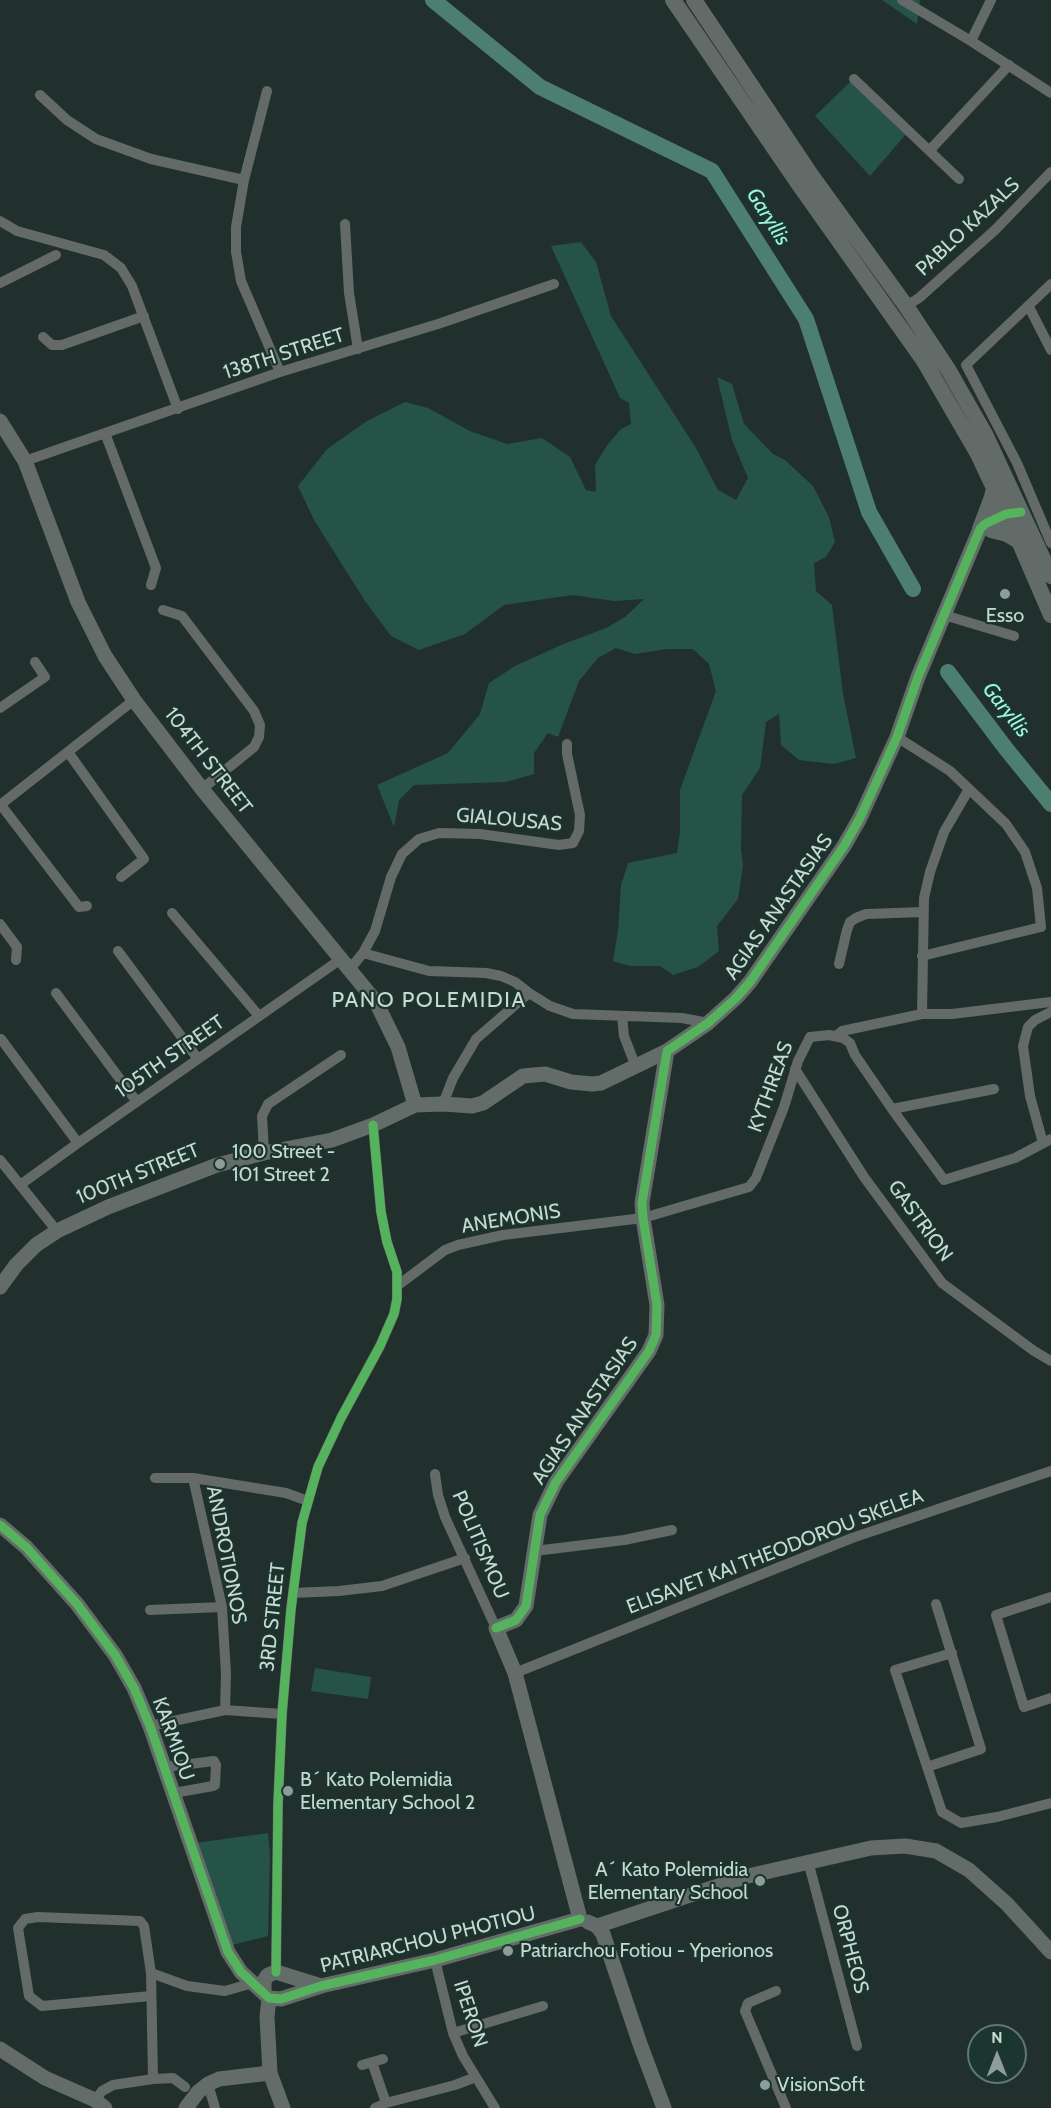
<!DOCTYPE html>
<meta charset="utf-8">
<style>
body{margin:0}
#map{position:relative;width:1051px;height:2108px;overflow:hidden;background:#21302c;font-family:Cabin,sans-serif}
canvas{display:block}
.north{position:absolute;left:967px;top:2024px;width:60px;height:60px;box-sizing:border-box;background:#1b362f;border:2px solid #617771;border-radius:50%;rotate:0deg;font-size:16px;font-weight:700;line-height:24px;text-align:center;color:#c9d8d3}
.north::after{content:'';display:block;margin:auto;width:21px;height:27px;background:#8e9d99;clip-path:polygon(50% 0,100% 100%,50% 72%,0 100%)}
</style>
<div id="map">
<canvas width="1051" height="2108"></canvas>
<div class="north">N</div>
</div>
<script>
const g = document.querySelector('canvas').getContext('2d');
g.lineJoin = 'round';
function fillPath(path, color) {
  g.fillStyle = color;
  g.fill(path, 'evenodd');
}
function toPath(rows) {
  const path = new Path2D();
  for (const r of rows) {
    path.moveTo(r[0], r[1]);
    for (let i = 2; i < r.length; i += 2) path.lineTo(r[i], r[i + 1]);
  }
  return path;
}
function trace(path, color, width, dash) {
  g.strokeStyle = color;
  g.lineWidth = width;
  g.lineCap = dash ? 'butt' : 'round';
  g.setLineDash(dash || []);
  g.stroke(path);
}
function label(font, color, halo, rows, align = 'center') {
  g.font = font + ' Cabin,sans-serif';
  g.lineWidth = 4.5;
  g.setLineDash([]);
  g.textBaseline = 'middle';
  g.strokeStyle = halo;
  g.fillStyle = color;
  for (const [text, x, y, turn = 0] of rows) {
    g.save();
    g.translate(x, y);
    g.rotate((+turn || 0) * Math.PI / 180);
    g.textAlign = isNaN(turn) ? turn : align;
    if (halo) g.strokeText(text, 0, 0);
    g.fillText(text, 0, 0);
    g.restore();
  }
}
fillPath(toPath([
 [882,0,920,0,917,24],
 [852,80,907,133,870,176,815,116],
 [581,242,596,262,611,316,696,448,718,490,736,500,748,478,732,440,717,377,732,384,744,424,773,454,785,460,813,486,829,517,835,542,826,557,814,563,816,591,832,605,843,694,856,758,834,764,799,760,781,745,779,714,766,722,760,768,742,795,741,849,743,866,738,899,717,926,719,951,698,967,673,975,660,966,630,966,613,961,618,931,621,885,628,863,677,853,680,832,680,790,716,691,709,664,693,649,667,649,635,654,616,648,598,658,579,681,558,737,548,733,534,753,534,774,506,782,414,785,399,800,394,827,377,785,448,753,480,714,489,683,515,666,561,645,606,628,625,617,644,599,614,601,573,595,504,605,465,634,419,650,391,636,365,601,314,520,298,486,327,449,367,421,405,402,428,408,470,431,507,444,542,438,570,457,586,490,596,492,595,465,608,444,621,429,631,424,629,403,620,398,551,246],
 [315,1668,371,1677,368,1699,311,1691],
 [268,1833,270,1855,268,1936,232,1945,195,1843]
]), '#255348');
trace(toPath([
 [433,0,540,87,712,171,806,319,869,512,913,589],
 [948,672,1007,750,1051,804]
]), '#4d7f71', 16);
trace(toPath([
 [902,0,971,41,1051,93],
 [971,41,991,0],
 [854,79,959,179],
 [267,91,244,180,236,227,236,252,241,281,280,372],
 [40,95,67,120,96,139,151,159,244,180],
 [930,150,1009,65],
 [0,221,17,231,104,255,121,268,132,286,178,409],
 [345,224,349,293,358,349],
 [0,283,56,255],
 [1051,284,966,365,1017,463,1051,543],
 [906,306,919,298,995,230,1051,172],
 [1029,307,1051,350],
 [43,337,52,345,62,345,144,316],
 [105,433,156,568,151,585],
 [25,461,280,372,438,324,554,284],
 [163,610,182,616,254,711,260,725,259,737,254,747,202,789],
 [944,615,1014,636],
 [0,708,45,677,35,662],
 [897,737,950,771,1006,824,1025,852,1037,888,1041,927,922,956],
 [68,752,144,859,121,877],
 [0,805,134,700],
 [1,805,79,907,87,906],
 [172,913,259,1016],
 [0,924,17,947,16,960],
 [118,951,198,1059],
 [363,953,429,971,486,973,501,976,515,982,529,993,550,1006,573,1014,682,1018,708,1023],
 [839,964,847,930,850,922,856,918,866,914,923,912],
 [350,969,363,953,375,931,391,877,402,854,419,839,439,833,480,834,559,845,573,843,579,831,580,815,567,754,567,744],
 [56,993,137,1102],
 [922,1014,924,898,930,872,944,832,969,789],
 [622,1016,624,1036,636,1067],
 [836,1036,842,1031,922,1014,952,1014,1051,1002],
 [1,1039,78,1143],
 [795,1069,864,1177,942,1283,1034,1351,1051,1361],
 [443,1104,453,1078,476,1039,529,993],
 [892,1109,994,1089],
 [1043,1143,1030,1096,1023,1046,1028,1027,1035,1020,1051,1012],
 [264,1153,262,1116,268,1104,341,1055],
 [0,1160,57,1231],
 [20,1185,78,1143,341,959],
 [397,1286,445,1250,458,1245,503,1235,643,1218,749,1187,756,1178,784,1107,798,1061,810,1037,829,1035,843,1038,850,1043,855,1055,892,1109,944,1180,1015,1158,1051,1139],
 [435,1474,438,1495,445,1517,496,1628],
 [155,1478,193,1478,286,1493,308,1501],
 [193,1478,222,1607,226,1674,225,1710],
 [535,1551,624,1540,672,1530],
 [293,1593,339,1591,382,1586,465,1558],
 [1051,1597,996,1615,1024,1707,1051,1698],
 [150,1610,222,1607],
 [952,1653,895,1670,942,1812,961,1823,997,1817,1051,1803],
 [515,1673,852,1538,1051,1471],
 [150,1726,225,1710,282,1714],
 [165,1767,214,1761,216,1765,215,1785,213,1786,174,1793],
 [927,1767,981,1749,936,1604],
 [808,1861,857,2046],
 [435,1960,453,2033,463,2056,495,2108],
 [276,1972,278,1804,282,1714,291,1609,302,1523,318,1467,341,1418,380,1346,394,1314,397,1299,397,1272,387,1242,381,1212,373,1125],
 [151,1973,187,1986,225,1991,253,1983],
 [776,1991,748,2003,745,2011,786,2108],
 [151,1996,42,2006,29,1996,18,1928,25,1919,38,1917,140,1921,144,1926,151,1973,153,2079],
 [453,2033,543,2006],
 [372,2062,386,2103],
 [362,2065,383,2059],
 [208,2084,215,2108],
 [95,2100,102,2091,113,2085,153,2079,173,2078,185,2087],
 [375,2108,386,2103,455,2085,476,2077]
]), '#646a68', 10);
trace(toPath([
 [0,421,25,461,78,602,105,656,134,700,202,789,376,1002,398,1047,415,1105],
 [0,1287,16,1265,36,1245,57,1231,108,1207,217,1165,264,1153,332,1140,373,1125,415,1105,443,1104,472,1106,483,1103,523,1076,545,1074,571,1082,592,1084,601,1083,667,1051,708,1023,736,998,750,982,844,846,860,818,897,737,918,677,980,529,985,524,1006,514,1018,513],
 [0,1525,26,1547,77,1604,115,1655,134,1688,150,1726,228,1952,241,1972,269,1998,281,1999,321,1986,435,1960,580,1919],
 [580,1919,515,1673,496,1628,516,1620,526,1606,540,1515,556,1482,649,1351,656,1335,657,1305,643,1218,642,1203,667,1051],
 [588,1922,597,1926,603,1934,640,2044,664,2108],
 [597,1926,748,1876,871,1848,905,1846,936,1851,969,1870,1007,1904,1051,1952],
 [264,1993,264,1981,268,1975,276,1972,321,1986],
 [269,1998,267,2017,270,2073,283,2108],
 [0,2049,45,2078,95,2100,105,2108],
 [186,2108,198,2092,208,2084,219,2079,270,2073]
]), '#646c6a', 15);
trace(toPath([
 [673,0,798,183,924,361,978,454,1019,541,1051,615],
 [694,0,811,175,906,306,949,371,986,436,1051,576],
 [980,529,992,497,994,487],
 [991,530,1007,534,1019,541]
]), '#626b68', 16);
trace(toPath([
 [0,1525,26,1547,77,1604,115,1655,134,1688,150,1726,228,1952,241,1972,269,1998,281,1999,321,1986,435,1960,580,1919],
 [496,1628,516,1620,526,1606,540,1515,556,1482,649,1351,656,1335,657,1305,643,1218,642,1203,667,1051,708,1023,736,998,750,982,844,846,860,818,897,737,918,677,980,529,985,524,1006,514,1021,512],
 [276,1972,278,1804,282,1714,291,1609,302,1523,318,1467,341,1418,380,1346,394,1314,397,1299,397,1272,387,1242,381,1212,373,1125]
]), '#56b35d', 9);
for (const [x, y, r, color] of [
 [1005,594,6,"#8e9d99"],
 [220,1164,6,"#8e9d99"],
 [288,1791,6,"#8e9d99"],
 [760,1881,6,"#8e9d99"],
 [508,1951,6,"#8e9d99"],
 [765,2085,6,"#8e9d99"]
]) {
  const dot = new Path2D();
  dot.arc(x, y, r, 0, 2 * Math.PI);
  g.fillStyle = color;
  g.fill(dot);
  trace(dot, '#1b362f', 2);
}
label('20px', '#c9d8d3', '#1b362f', [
 ["PABLO KAZALS",968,227,-43],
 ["138TH STREET",284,354,-18],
 ["104TH STREET",208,761,52],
 ["GIALOUSAS",509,820,5],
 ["AGIAS ANASTASIAS",779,907,-55],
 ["105TH STREET",170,1057,-35],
 ["KYTHREAS",771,1087,-70],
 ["100TH STREET",138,1174,-22],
 ["ANEMONIS",511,1219,-9],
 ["GASTRION",920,1221,54],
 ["AGIAS ANASTASIAS",585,1411,-56],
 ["POLITISMOU",480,1545,67],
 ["ELISAVET KAI THEODOROU SKELEA",775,1552,-21],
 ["ANDROTIONOS",226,1555,79],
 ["3RD STREET",273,1617,-84],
 ["KARMIOU",173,1739,70],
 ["PATRIARCHOU PHOTIOU",428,1940,-14],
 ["ORPHEOS",850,1949,75],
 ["IPERON",470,2014,72]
]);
label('20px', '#c9d8d3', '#1b362f', [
 ["Esso",1005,616,"center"],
 ["100 Street -",232,1152],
 ["101 Street 2",232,1175],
 ["B´ Kato Polemidia",300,1780],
 ["Elementary School 2",300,1803],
 ["A´ Kato Polemidia",748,1870,"right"],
 ["Elementary School",748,1893,"right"],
 ["Patriarchou Fotiou - Yperionos",520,1951],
 ["VisionSoft",777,2085]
], 'left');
label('italic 21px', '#9df5dc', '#1b362f', [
 ["Garyllis",768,217,58],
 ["Garyllis",1006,710,52]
]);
g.letterSpacing = '1.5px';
label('22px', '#c9d8d3', '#1b362f', [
 ["PANO POLEMIDIA",429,1001]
]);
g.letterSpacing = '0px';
</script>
